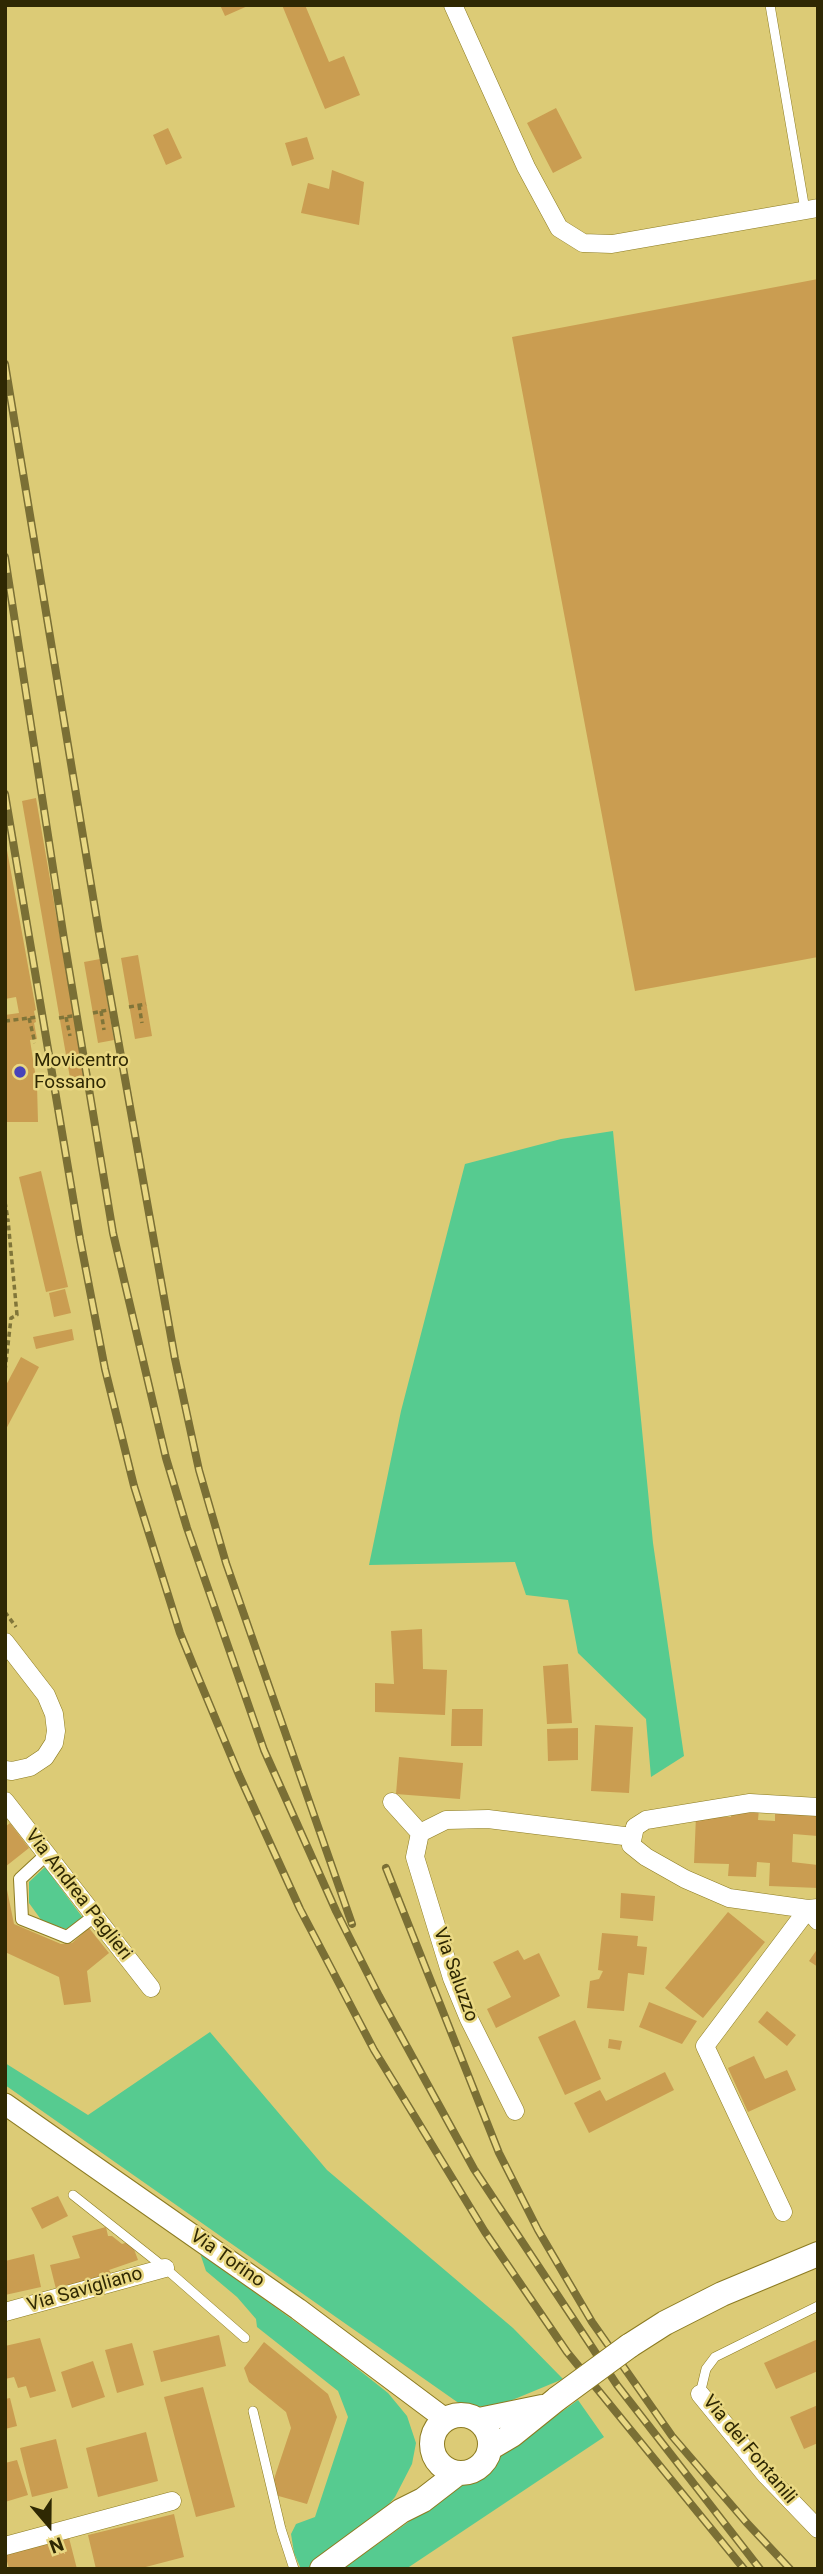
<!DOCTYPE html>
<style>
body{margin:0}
#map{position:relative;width:823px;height:2574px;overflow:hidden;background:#dccb76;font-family:Roboto,sans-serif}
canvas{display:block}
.frame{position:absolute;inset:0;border:7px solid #2f2803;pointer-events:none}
.north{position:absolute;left:14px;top:2490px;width:70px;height:70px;-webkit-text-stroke:5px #e9d883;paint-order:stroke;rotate:160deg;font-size:19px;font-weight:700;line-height:28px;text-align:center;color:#2f2803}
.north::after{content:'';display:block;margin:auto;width:24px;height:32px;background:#2f2803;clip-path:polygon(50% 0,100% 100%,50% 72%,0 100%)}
</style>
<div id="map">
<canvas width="823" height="2574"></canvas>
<div class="frame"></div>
<div class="north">N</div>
</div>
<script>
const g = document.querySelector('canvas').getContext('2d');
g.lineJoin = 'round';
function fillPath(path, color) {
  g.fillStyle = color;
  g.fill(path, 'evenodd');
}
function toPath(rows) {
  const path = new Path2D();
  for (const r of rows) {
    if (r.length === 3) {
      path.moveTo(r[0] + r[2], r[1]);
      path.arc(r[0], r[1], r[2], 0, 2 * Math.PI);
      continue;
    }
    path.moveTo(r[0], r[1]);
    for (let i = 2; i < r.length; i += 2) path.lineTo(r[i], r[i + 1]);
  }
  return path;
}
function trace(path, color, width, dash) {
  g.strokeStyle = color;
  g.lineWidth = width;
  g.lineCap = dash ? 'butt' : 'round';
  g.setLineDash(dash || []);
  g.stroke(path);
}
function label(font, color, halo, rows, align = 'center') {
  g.font = font + ' Roboto,sans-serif';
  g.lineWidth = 5;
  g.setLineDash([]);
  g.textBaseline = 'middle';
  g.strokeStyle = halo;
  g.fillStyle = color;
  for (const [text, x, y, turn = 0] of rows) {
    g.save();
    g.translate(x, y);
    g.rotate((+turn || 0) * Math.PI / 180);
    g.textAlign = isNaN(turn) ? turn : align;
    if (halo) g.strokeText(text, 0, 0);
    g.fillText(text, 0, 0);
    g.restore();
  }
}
fillPath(toPath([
 [613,1131,653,1543,684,1756,651,1777,646,1719,578,1653,568,1600,526,1595,515,1562,369,1565,401,1411,465,1164,561,1139],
 [45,1867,83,1918,66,1929,42,1921,29,1903,29,1882],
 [210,2032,327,2170,513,2328,563,2379,493,2408,460,2404,5,2085,5,2063,88,2115],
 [200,2253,329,2346,388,2393,407,2416,416,2443,412,2464,395,2497,378,2517,306,2569,301,2569,294,2553,291,2534,296,2524,315,2517,348,2417,338,2391,257,2327,256,2319,237,2297,206,2271],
 [578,2400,604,2437,406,2569,343,2569]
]), '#56cb90');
fillPath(toPath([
 [220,5,250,5,225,16],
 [282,5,305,5,329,62,344,56,360,95,325,109],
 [556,108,582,158,553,173,527,123],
 [168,128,182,158,166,165,153,135],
 [307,137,314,159,292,166,285,143],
 [332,170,364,182,359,225,301,213,308,183,329,189],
 [818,279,818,957,635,991,512,337],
 [36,798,84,1076,70,1078,22,801],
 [5,839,36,1010,34,1011,36,1022,34,1023,37,1039,30,1040,37,1085,38,1122,5,1122,5,1015,19,1013,16,997,5,999],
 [138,955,152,1036,135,1039,121,958],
 [100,959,114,1040,98,1043,84,962],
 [41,1171,68,1287,46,1292,19,1177],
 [65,1289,71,1313,54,1317,49,1293],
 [72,1329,74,1340,36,1349,33,1337],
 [21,1357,39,1367,5,1431,5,1387],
 [422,1629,423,1669,447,1670,445,1715,375,1712,375,1683,394,1684,391,1631],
 [568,1664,572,1723,547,1724,543,1666],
 [452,1709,483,1709,482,1746,451,1746],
 [595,1725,633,1727,629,1793,591,1791],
 [578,1728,578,1760,548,1761,547,1729],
 [399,1757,463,1763,460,1799,396,1794],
 [731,1808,759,1809,758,1820,775,1821,775,1810,818,1814,818,1836,793,1834,792,1862,818,1865,818,1888,769,1886,770,1863,757,1862,756,1877,728,1876,729,1864,694,1863,696,1816,731,1817],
 [10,1823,29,1848,5,1867,5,1827],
 [5,1880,14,1924,61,1944,72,1943,89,1928,109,1953,87,1971,91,2002,64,2005,59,1977,5,1952],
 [621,1893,655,1896,653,1921,620,1918],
 [728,1912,765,1942,703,2018,665,1988],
 [602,1933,638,1936,637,1946,647,1947,644,1975,628,1973,624,2011,587,2008,590,1981,599,1979,603,1971,598,1970],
 [818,1948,818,1967,809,1961],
 [518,1950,524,1960,539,1953,560,1996,496,2028,487,2009,511,1997,493,1962],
 [649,2002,697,2021,682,2044,639,2027],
 [767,2011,796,2035,787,2046,758,2022],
 [575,2020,601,2079,565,2095,538,2037],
 [609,2039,622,2041,620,2050,608,2048],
 [754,2056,765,2079,787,2070,796,2090,748,2112,728,2068],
 [665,2072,674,2090,589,2133,574,2103,600,2090,606,2101],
 [58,2196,68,2216,42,2229,31,2208],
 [106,2227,108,2236,112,2236,122,2244,131,2241,138,2260,109,2270,111,2273,56,2289,50,2265,80,2258,72,2236],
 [34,2254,41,2287,5,2295,5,2261],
 [219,2335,226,2366,161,2382,153,2351],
 [40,2338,56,2391,30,2398,26,2386,18,2388,14,2377,5,2379,5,2346],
 [818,2339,818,2371,776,2389,764,2363],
 [264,2342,328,2394,337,2417,307,2504,275,2495,272,2485,291,2428,286,2412,249,2382,244,2368],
 [132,2343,144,2385,117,2393,105,2350],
 [93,2361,105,2397,72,2408,61,2372],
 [203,2387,235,2507,196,2517,164,2397],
 [10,2398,17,2426,5,2429,5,2399],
 [818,2405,818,2443,804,2449,790,2417],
 [146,2432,158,2481,98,2497,86,2448],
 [56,2439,68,2488,32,2497,20,2448],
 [17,2460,28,2495,5,2502,5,2463],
 [174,2514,184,2557,138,2569,96,2569,88,2535],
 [68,2534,77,2569,9,2569,5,2554]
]), '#ca9d51');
const service = toPath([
 [770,5,805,210],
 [73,2195,165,2268,245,2338],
 [700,2394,706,2369,715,2357,818,2306],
 [253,2411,281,2529,294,2569]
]);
const pedestrian = toPath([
 [47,1854,20,1879,22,1919,67,1937,93,1917]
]);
const minor = toPath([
 [453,5,526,167,559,228,583,243,612,244,818,208],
 [5,1642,46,1695,54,1714,56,1731,54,1743,45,1757,30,1767,12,1771,5,1770],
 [5,1801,151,1988],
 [392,1802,420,1833],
 [818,1807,750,1803,646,1820,635,1827,631,1845,646,1857,685,1879,729,1898,808,1909,818,1908],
 [515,2111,469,2019,452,1978,415,1857,420,1833,446,1820,488,1819,632,1837],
 [783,2212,705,2046,808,1909,818,1921],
 [5,2312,165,2268],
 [700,2394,766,2475,818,2529],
 [5,2546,172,2501]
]);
const tertiary = toPath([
 [5,2104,298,2309,445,2419]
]);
const secondary = toPath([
 [629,2346,665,2323,722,2294,818,2254],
 [461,2444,29],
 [479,2420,542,2407],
 [490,2448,512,2435,558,2398],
 [322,2569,401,2511,423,2500,458,2473]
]);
trace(service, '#8c7b21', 10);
trace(pedestrian, '#8c7b21', 14);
trace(minor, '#8c7b21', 19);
trace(tertiary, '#8c7b21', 23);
trace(secondary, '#8c7b21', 26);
trace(toPath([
 [139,1005,142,1023],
 [129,1007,146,1004],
 [101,1011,104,1030],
 [93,1013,108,1010],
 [66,1017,70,1036],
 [29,1018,35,1043],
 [59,1018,73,1016],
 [5,1021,38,1017],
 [5,1202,8,1220],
 [5,1220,8,1220,17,1315,11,1318,5,1371],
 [5,1612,16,1627]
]), '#807539', 3.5, [5, 3.5]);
trace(service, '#fff', 9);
trace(pedestrian, '#fff', 12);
trace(minor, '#fff', 18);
trace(tertiary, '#fff', 21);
trace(secondary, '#fff', 24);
const rail = toPath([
 [5,364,99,933,175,1359,199,1470,226,1563,352,1924],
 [5,557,64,939,113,1233,166,1458,187,1528,264,1750,336,1911,379,1996,474,2169,617,2385,760,2569],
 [5,794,80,1239,105,1369,134,1486,180,1633,198,1677,239,1775,300,1909,374,2050,415,2117,485,2232,567,2352,744,2569],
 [386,1868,499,2153,538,2230,592,2322,672,2436,746,2522,790,2569]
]);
trace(rail, '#7a6f35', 8);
trace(rail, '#e9d883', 5, [16]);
const secondaryBridge = toPath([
 [558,2398,629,2346]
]);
trace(secondaryBridge, '#8c7b21', 26, []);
trace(secondaryBridge, '#fff', 24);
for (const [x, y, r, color] of [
 [20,1072,7,"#4843b9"]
]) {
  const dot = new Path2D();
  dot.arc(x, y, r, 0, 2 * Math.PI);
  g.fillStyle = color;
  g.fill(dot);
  trace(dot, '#e9d883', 2.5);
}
label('19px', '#2f2803', '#e9d883', [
 ["Movicentro",34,1061],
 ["Fossano",34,1083]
], 'left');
label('19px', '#2f2803', '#e9d883', [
 ["Via Andrea Paglieri",78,1895,52],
 ["Via Saluzzo",455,1975,70],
 ["Via Torino",227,2259,35],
 ["Via Savigliano",85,2290,-16],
 ["Via dei Fontanili",749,2450,50]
]);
</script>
